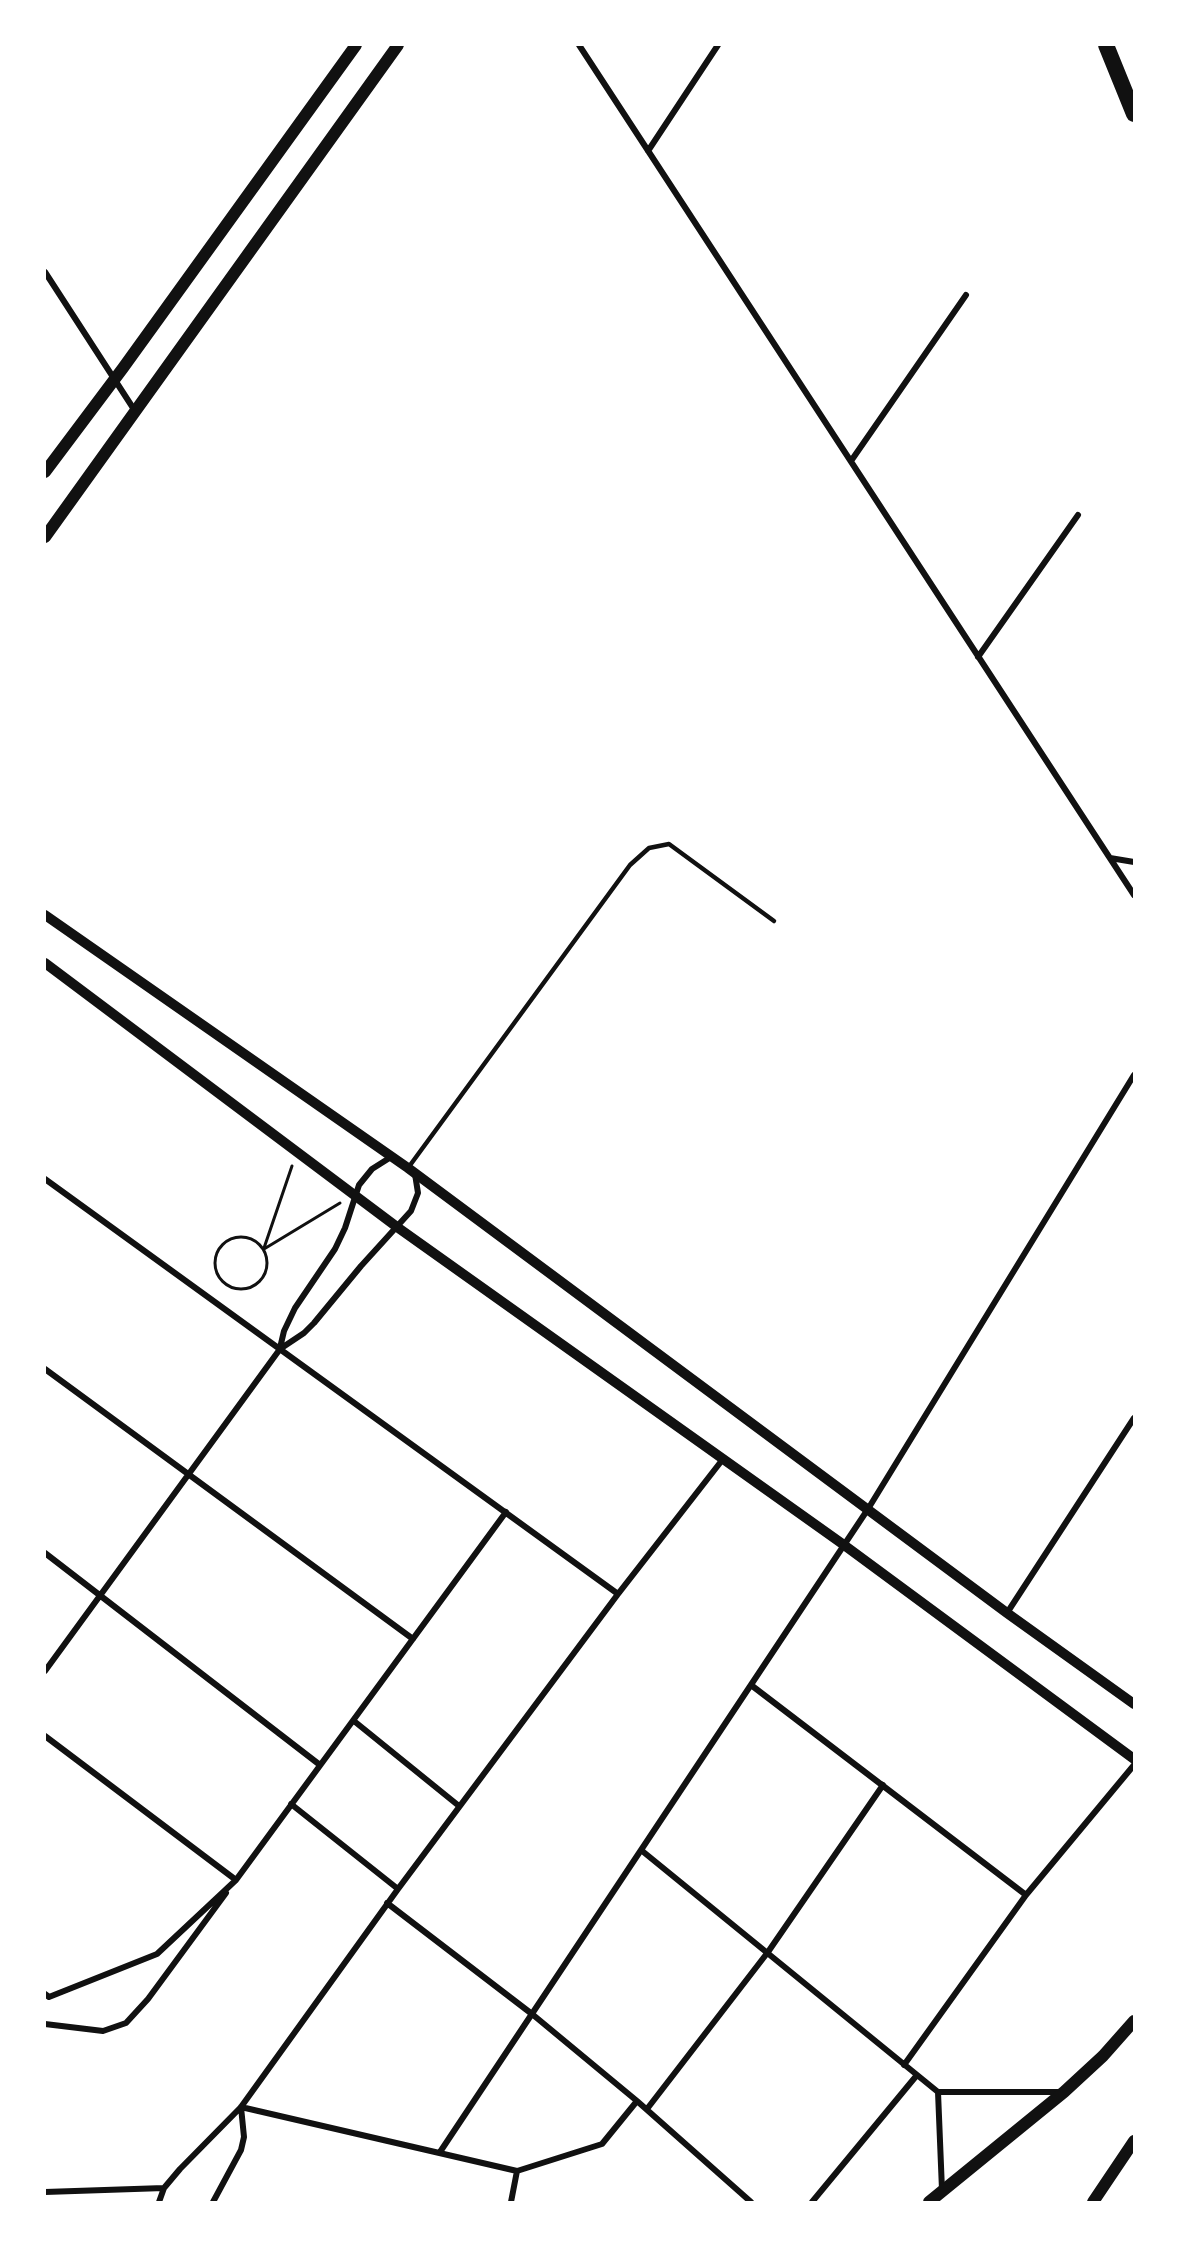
<!DOCTYPE html>
<style>
body{margin:0}
#map{position:relative;width:1179px;height:2247px;overflow:hidden;background:#fff;font-family:Cabin,sans-serif}
canvas{display:block}
.frame{position:absolute;inset:0;border:46px solid #fff;pointer-events:none}
</style>
<div id="map">
<canvas width="1179" height="2247"></canvas>
<div class="frame"></div>
</div>
<script>
const g = document.querySelector('canvas').getContext('2d');
g.lineJoin = 'round';
function toPath(rows) {
  const path = new Path2D();
  for (const r of rows) {
    if (r.length === 3) {
      path.moveTo(r[0] + r[2], r[1]);
      path.arc(r[0], r[1], r[2], 0, 2 * Math.PI);
      continue;
    }
    path.moveTo(r[0], r[1]);
    for (let i = 2; i < r.length; i += 2) path.lineTo(r[i], r[i + 1]);
  }
  return path;
}
function trace(path, color, width, dash) {
  g.strokeStyle = color;
  g.lineWidth = width;
  g.lineCap = dash ? 'butt' : 'round';
  g.setLineDash(dash || []);
  g.stroke(path);
}
trace(toPath([
 [241,1263,26],
 [264,1248,292,1166],
 [264,1249,340,1203]
]), '#111', 3);
trace(toPath([
 [408,1168,630,865,649,848,669,844,774,921]
]), '#111', 4.5);
trace(toPath([
 [579,45,1134,895],
 [648,151,718,45],
 [45,272,135,411],
 [851,461,966,295],
 [978,657,1078,515],
 [1110,858,1134,862],
 [45,1179,618,1594],
 [280,1348,284,1331,295,1308,335,1249,345,1228,359,1185,372,1169,391,1157],
 [45,1369,413,1639],
 [45,1553,320,1765],
 [1007,1613,1134,1418],
 [45,1671,280,1349,304,1333,314,1323,361,1266,411,1211,418,1193,415,1174],
 [751,1685,1026,1895],
 [354,1721,459,1806],
 [45,1736,236,1880,234,1882],
 [291,1804,398,1889],
 [641,1850,938,2092,1061,2092],
 [45,1994,49,1997,157,1954,236,1880,506,1512],
 [45,2024,103,2031,126,2023,148,1999,226,1893],
 [904,2065,1026,1895,1134,1765],
 [938,2092,942,2190],
 [637,2101,751,2202],
 [241,2107,517,2171,602,2144,637,2101,532,2014,387,1903],
 [647,2109,768,1952,883,1785],
 [440,2152,868,1509,1134,1075],
 [45,2192,164,2188],
 [159,2202,164,2188,180,2169,241,2107,398,1889,618,1594,723,1459],
 [213,2202,241,2150,244,2137,241,2107],
 [511,2202,517,2171],
 [812,2202,917,2075]
]), '#111', 6);
trace(toPath([
 [45,915,408,1168,1007,1613,1134,1704],
 [45,963,397,1227,844,1545,1134,1759]
]), '#111', 10);
trace(toPath([
 [45,472,123,368,356,45],
 [45,537,398,45],
 [929,2202,1064,2092,1103,2056,1134,2021],
 [1093,2202,1134,2141]
]), '#111', 12);
trace(toPath([
 [1106,45,1134,114]
]), '#111', 16);
</script>
